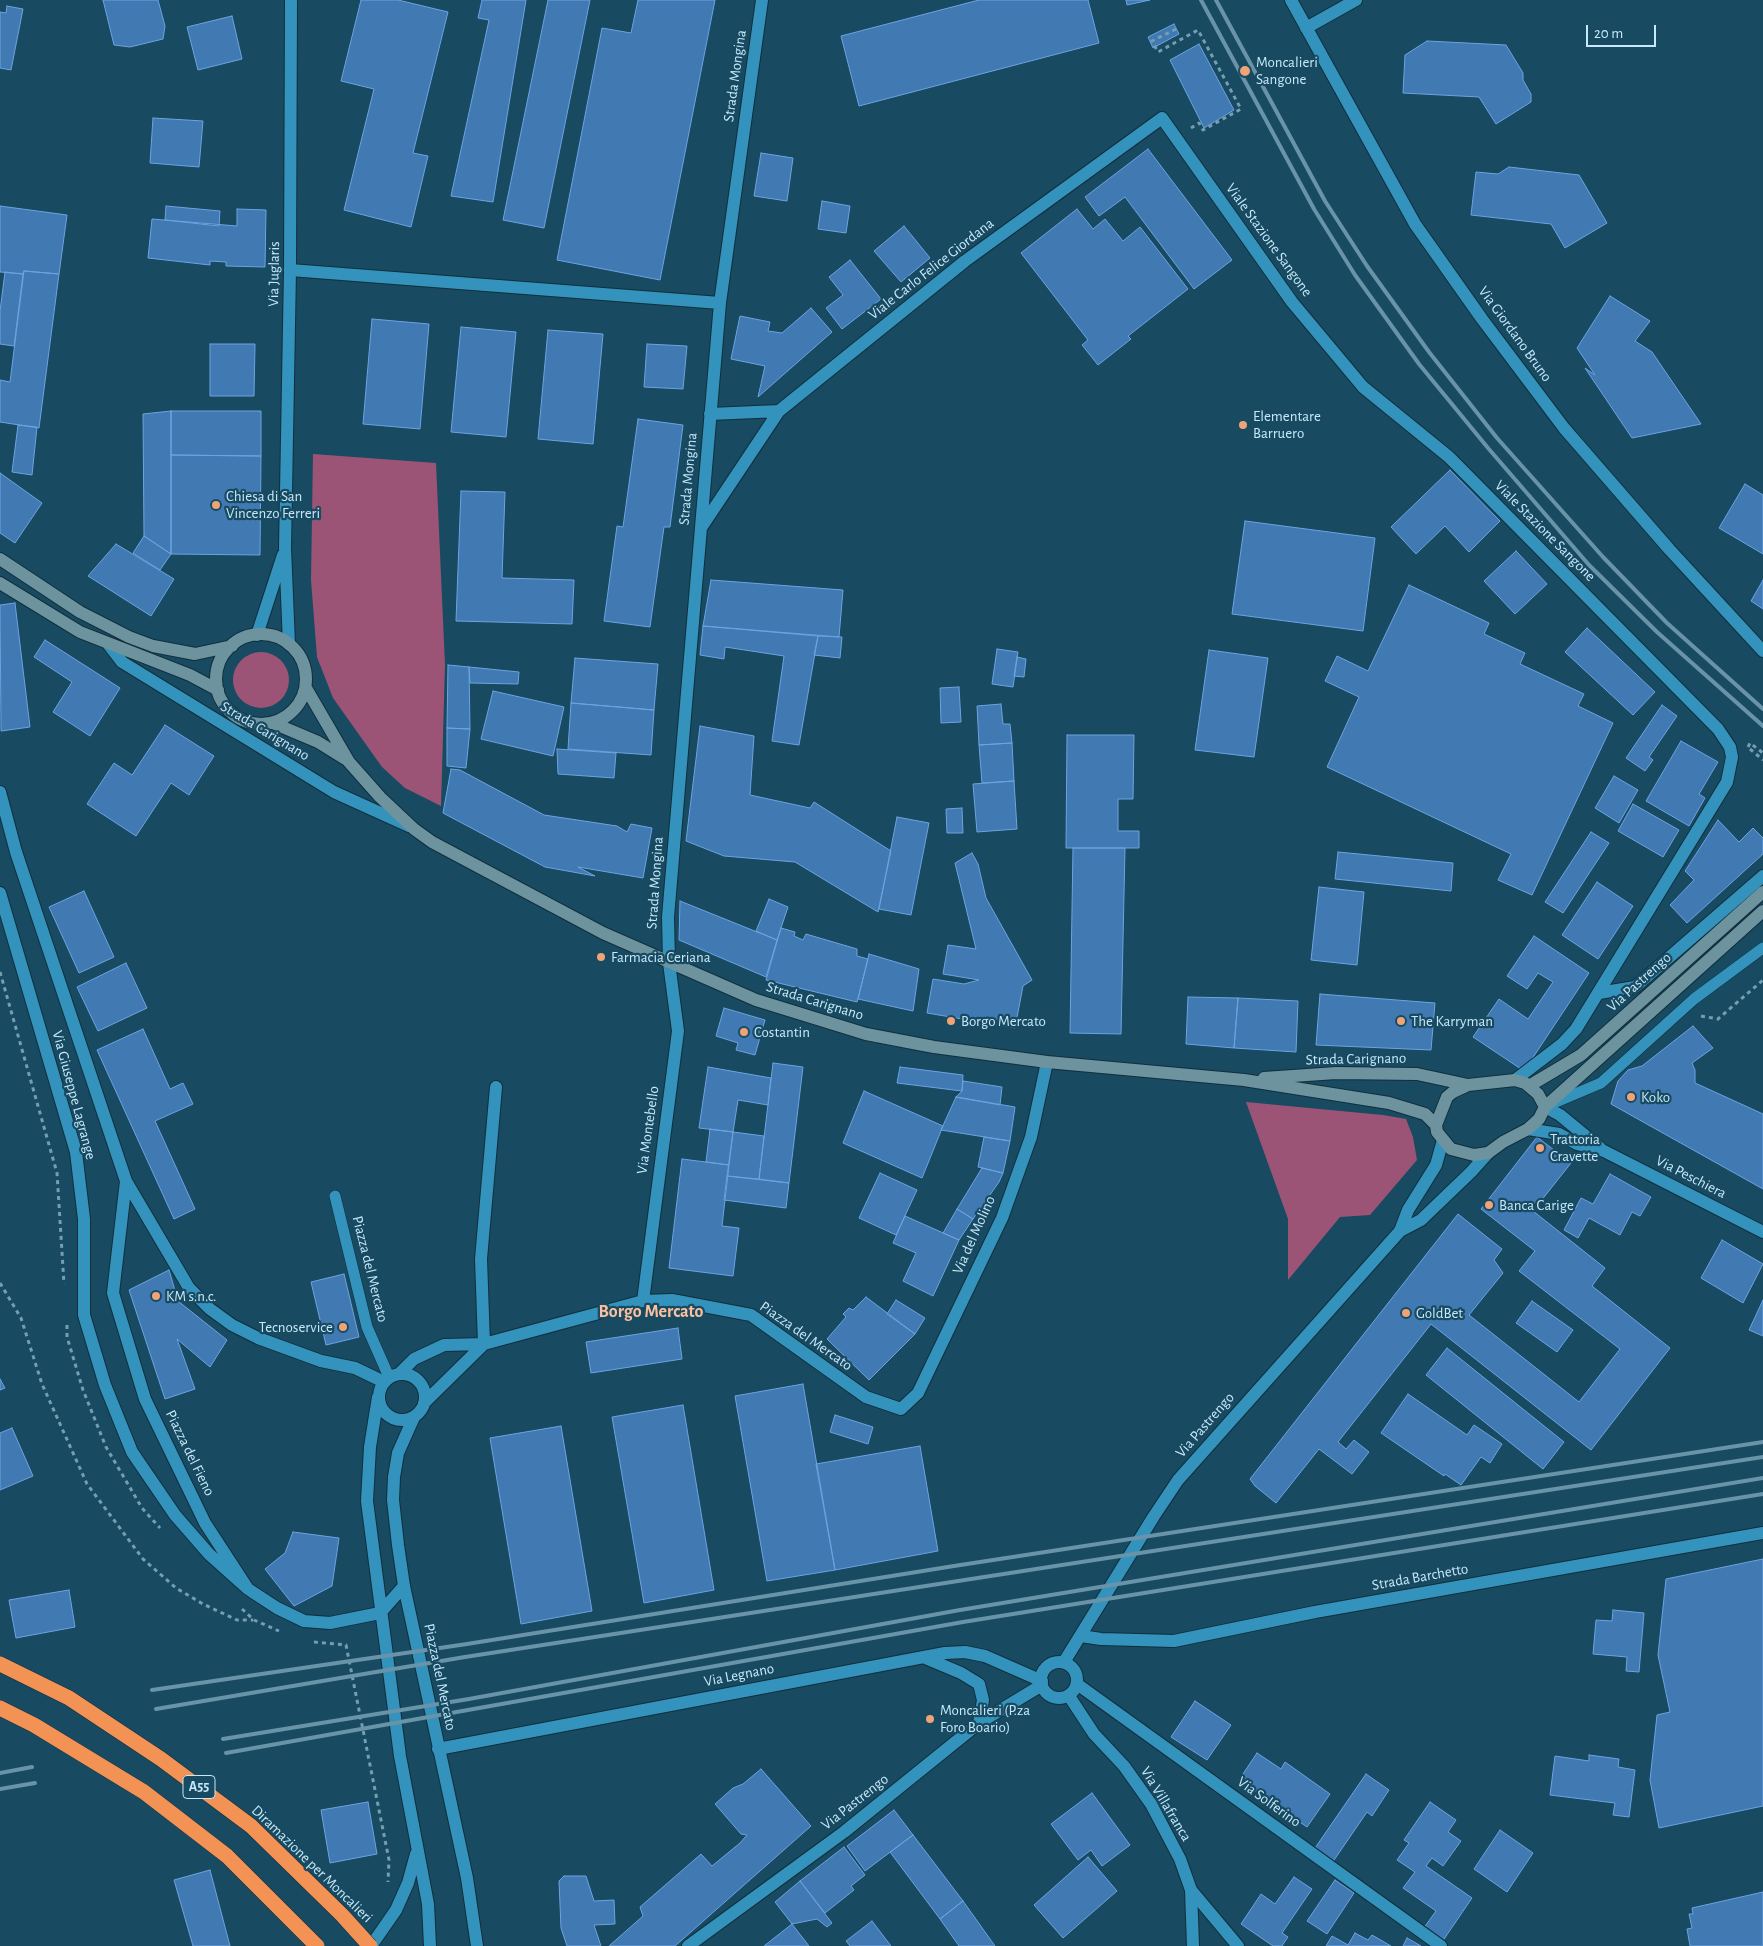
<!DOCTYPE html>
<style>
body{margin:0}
#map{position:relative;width:1763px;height:1946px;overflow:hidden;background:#184a61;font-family:"Alegreya Sans",sans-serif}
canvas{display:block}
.scale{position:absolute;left:1586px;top:25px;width:70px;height:22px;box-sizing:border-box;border:2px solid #c6e8fa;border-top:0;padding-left:6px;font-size:15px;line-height:18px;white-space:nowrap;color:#c6e8fa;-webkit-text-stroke:4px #184a61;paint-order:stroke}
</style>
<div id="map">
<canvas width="1763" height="1946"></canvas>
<div class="scale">20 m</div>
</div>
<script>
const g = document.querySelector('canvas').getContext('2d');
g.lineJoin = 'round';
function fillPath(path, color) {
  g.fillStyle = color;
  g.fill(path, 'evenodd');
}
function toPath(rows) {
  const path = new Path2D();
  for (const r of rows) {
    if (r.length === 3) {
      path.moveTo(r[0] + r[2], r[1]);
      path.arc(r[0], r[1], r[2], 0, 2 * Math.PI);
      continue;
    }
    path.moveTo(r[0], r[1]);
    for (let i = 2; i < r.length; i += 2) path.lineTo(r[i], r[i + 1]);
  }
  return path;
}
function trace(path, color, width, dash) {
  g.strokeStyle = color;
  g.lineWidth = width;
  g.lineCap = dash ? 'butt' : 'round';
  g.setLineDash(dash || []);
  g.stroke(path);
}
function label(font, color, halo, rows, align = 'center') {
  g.font = font + ' "Alegreya Sans",sans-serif';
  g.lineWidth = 4.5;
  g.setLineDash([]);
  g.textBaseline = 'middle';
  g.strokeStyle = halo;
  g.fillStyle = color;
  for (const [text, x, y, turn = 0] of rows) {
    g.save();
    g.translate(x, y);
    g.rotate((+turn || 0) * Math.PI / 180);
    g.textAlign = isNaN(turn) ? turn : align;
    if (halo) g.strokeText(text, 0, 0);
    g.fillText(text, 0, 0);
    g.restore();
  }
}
fillPath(toPath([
 [313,454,436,463,445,665,441,806,405,788,382,767,333,698,317,657,311,580],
 [261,680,28],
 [1246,1102,1383,1115,1406,1119,1413,1137,1417,1160,1370,1215,1340,1217,1288,1280,1288,1219]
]), '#9c5476');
const building = toPath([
 [103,0,158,0,165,26,163,39,130,47,114,45,103,0],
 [361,0,398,0,448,12,413,153,428,156,411,227,344,210,374,89,341,81,361,0],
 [482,0,526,0,493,202,451,196,489,20,478,18,482,0],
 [548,0,590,0,544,228,503,220,548,0],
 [638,0,715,0,660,280,557,260,602,28,631,33,638,0],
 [979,0,1088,0,1099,43,859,106,841,36,979,0],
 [1126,0,1150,0,1127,5,1126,0],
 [7,6,23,9,11,70,0,68,0,12,6,13,7,6],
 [232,16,242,59,198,70,187,27,232,16],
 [1174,24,1179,34,1153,48,1148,37,1174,24],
 [1427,41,1506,45,1523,73,1523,80,1531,94,1531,102,1496,124,1479,97,1403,93,1405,55,1427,41],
 [1199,44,1234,110,1204,128,1170,60,1199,44],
 [153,118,203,121,199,167,150,163,153,118],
 [1148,149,1232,260,1194,289,1125,197,1099,216,1085,197,1148,149],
 [761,153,793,158,787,201,754,196,761,153],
 [1509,167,1579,175,1607,223,1565,248,1551,224,1471,215,1476,172,1498,174,1509,167],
 [822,201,850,206,846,233,818,229,822,201],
 [0,206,67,215,59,274,24,271,23,274,0,272,0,206],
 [166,206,220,211,219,226,165,220,166,206],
 [237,209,266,210,265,267,226,266,226,262,210,261,210,265,148,258,152,219,237,226,237,209],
 [1077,209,1093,229,1105,219,1123,241,1140,227,1188,289,1128,336,1131,339,1098,365,1082,345,1088,340,1021,253,1077,209],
 [904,226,930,258,901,282,874,251,904,226],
 [850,260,881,299,842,329,826,308,843,295,829,277,850,260],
 [24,271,59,274,39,428,0,422,0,380,10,382,24,271],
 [5,272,23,274,14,346,0,344,0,311,5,272],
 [1610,296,1650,321,1635,341,1652,352,1701,424,1632,438,1585,368,1595,375,1577,348,1610,296],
 [811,308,832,332,758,397,765,366,731,359,740,316,770,322,768,331,782,333,811,308],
 [372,319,429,324,420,429,363,424,372,319],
 [461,327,516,332,506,437,451,432,461,327],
 [548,330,603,334,593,444,538,439,548,330],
 [210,344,255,344,254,396,210,396,210,344],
 [647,344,687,346,683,389,644,387,647,344],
 [171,411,171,554,144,536,143,414,171,411],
 [171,411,261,411,261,456,171,455,171,411],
 [638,419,683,425,670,527,664,527,650,627,604,621,617,526,623,527,638,419],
 [18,425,37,427,32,475,12,472,18,425],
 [171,455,261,456,260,555,171,554,171,455],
 [1450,470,1500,521,1469,552,1445,526,1416,554,1391,527,1450,470],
 [0,473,42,503,15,543,0,533,0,473],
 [1745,484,1763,495,1763,554,1719,528,1745,484],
 [461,491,505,492,502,578,574,580,572,624,456,621,461,491],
 [1245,521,1375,538,1363,631,1232,614,1245,521],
 [144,536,171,554,160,570,133,553,144,536],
 [116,544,174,579,151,616,88,576,116,544],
 [1516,551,1547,584,1515,614,1484,581,1516,551],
 [711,580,843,590,839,637,703,626,711,580],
 [1763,580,1763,609,1751,601,1763,580],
 [1409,585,1489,623,1484,634,1525,653,1520,664,1584,694,1578,706,1613,723,1532,895,1498,880,1511,854,1327,767,1359,697,1325,681,1337,656,1368,671,1409,585],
 [15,603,30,727,1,731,0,605,15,603],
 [703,626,818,636,799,745,772,741,784,656,725,647,724,659,700,655,703,626],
 [1587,628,1655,692,1633,715,1565,652,1587,628],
 [818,636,842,637,840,658,814,655,818,636],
 [45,640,120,688,90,736,53,712,72,682,34,657,45,640],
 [997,649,1018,652,1013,687,992,684,997,649],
 [1209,650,1268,658,1254,757,1195,750,1209,650],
 [1017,657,1026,659,1024,677,1014,676,1017,657],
 [575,658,658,664,654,710,571,703,575,658],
 [448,665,469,667,470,729,447,728,448,665],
 [469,667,519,672,518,684,470,683,469,667],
 [959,687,961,722,941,723,940,688,959,687],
 [493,691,564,707,553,756,481,739,493,691],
 [571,703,654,710,651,755,568,749,571,703],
 [1001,704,1003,724,1010,724,1012,743,979,745,977,706,1001,704],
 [1662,705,1677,716,1649,757,1653,760,1645,771,1626,758,1662,705],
 [165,725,214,756,189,795,171,783,136,836,87,804,114,763,132,775,165,725],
 [700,726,754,736,750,795,810,808,814,802,891,851,878,912,795,862,724,856,686,841,700,726],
 [447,728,470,729,466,768,447,766,447,728],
 [1067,735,1134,735,1133,799,1118,799,1118,831,1139,831,1139,848,1066,848,1067,735],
 [1681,741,1718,762,1699,794,1705,798,1689,826,1646,801,1681,741],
 [1012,743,1014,781,982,783,979,745,1012,743],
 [557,749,616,753,614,778,558,774,557,749],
 [451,769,460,770,544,815,617,826,627,832,631,824,652,828,643,878,578,867,595,876,545,867,443,813,451,769],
 [1614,776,1638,790,1619,823,1595,808,1614,776],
 [1014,781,1017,829,977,832,973,784,1014,781],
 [1633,804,1679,830,1663,857,1618,831,1633,804],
 [962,808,963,833,947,833,946,809,962,808],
 [897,817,929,823,911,915,879,909,897,817],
 [1718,820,1739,842,1753,828,1763,838,1763,854,1687,923,1670,905,1694,880,1685,871,1718,820],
 [1591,832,1609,843,1563,913,1545,902,1591,832],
 [1073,848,1125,848,1121,1034,1070,1033,1073,848],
 [1338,852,1453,863,1451,891,1335,879,1338,852],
 [972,853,978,864,986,898,1032,980,1023,986,1015,1028,927,1013,933,979,964,984,979,980,943,974,948,945,976,949,955,863,972,853],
 [1597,882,1633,906,1598,959,1562,935,1597,882],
 [1319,887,1364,892,1357,965,1311,960,1319,887],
 [84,891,114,957,79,973,49,907,84,891],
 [769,899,788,907,777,940,756,931,769,899],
 [680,901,777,940,766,977,679,940,680,901],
 [781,928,795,932,794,936,803,940,806,934,857,949,857,956,868,959,857,1002,766,980,781,928],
 [1534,936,1589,973,1524,1071,1473,1037,1499,999,1528,1019,1553,982,1538,973,1527,989,1507,976,1534,936],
 [869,954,919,969,913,1011,858,999,869,954],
 [126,963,147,1008,98,1031,77,987,126,963],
 [1320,994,1435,1003,1431,1050,1316,1045,1320,994],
 [1188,997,1238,998,1234,1048,1186,1044,1188,997],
 [1238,998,1298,1001,1296,1052,1234,1048,1238,998],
 [724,1008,765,1020,755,1055,736,1050,738,1043,716,1036,724,1008],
 [1693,1026,1713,1048,1692,1063,1695,1070,1695,1083,1763,1114,1763,1189,1611,1104,1618,1081,1628,1070,1642,1066,1693,1026],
 [143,1029,170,1089,183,1083,193,1104,155,1121,195,1209,174,1219,97,1050,143,1029],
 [773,1063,803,1067,789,1183,759,1179,773,1063],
 [708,1067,771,1078,768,1105,738,1100,733,1132,699,1128,708,1067],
 [900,1067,963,1075,962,1091,897,1083,900,1067],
 [963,1081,1002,1087,1000,1105,956,1097,962,1091,963,1081],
 [864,1091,943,1126,922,1178,843,1143,864,1091],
 [956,1097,1015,1107,1010,1141,941,1130,956,1097],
 [710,1129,733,1132,729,1165,706,1162,710,1129],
 [733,1132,764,1136,759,1179,727,1176,733,1132],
 [984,1137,1010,1141,1003,1173,978,1167,984,1137],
 [1537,1137,1571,1163,1533,1211,1605,1268,1592,1286,1670,1348,1591,1450,1431,1324,1338,1442,1346,1449,1354,1440,1369,1452,1352,1474,1319,1449,1276,1503,1255,1486,1250,1479,1458,1214,1502,1249,1494,1260,1503,1273,1469,1315,1579,1402,1620,1349,1519,1271,1535,1251,1481,1209,1537,1137],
 [682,1159,729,1165,722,1226,739,1228,733,1276,669,1268,682,1159],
 [982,1168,1003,1173,999,1182,973,1219,957,1209,982,1168],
 [880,1173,917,1190,896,1235,859,1218,880,1173],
 [1610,1174,1651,1197,1640,1216,1632,1212,1620,1235,1589,1218,1578,1238,1564,1230,1581,1198,1593,1204,1610,1174],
 [727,1176,789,1183,786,1208,724,1200,727,1176],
 [957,1209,973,1219,959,1240,943,1233,957,1209],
 [905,1216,959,1240,933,1296,903,1281,916,1253,893,1243,905,1216],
 [1722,1240,1763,1264,1743,1303,1701,1278,1722,1240],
 [169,1270,178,1301,227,1340,210,1367,177,1339,195,1389,165,1399,129,1290,169,1270],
 [344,1274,359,1337,326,1345,311,1282,344,1274],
 [866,1297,915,1334,869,1380,827,1339,846,1317,843,1314,849,1308,853,1310,866,1297],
 [896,1300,925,1318,915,1334,887,1314,896,1300],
 [1763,1300,1763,1336,1749,1330,1763,1300],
 [1532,1301,1573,1330,1557,1352,1516,1323,1532,1301],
 [678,1328,682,1359,591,1373,586,1342,678,1328],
 [1447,1348,1564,1442,1543,1469,1426,1375,1447,1348],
 [0,1379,5,1388,0,1390,0,1379],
 [803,1384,835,1570,767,1581,735,1396,803,1384],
 [1408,1394,1467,1435,1474,1425,1502,1444,1490,1463,1481,1457,1461,1485,1445,1474,1444,1476,1381,1433,1408,1394],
 [683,1405,714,1590,644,1603,612,1417,683,1405],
 [835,1415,873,1427,868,1444,830,1432,835,1415],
 [561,1426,592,1611,521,1624,490,1438,561,1426],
 [12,1428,33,1476,0,1490,0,1433,12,1428],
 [920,1446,938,1551,835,1570,816,1464,920,1446],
 [293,1532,339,1538,332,1586,294,1606,265,1569,285,1553,293,1532],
 [1763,1559,1763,1806,1659,1828,1650,1780,1657,1715,1670,1712,1658,1655,1666,1579,1763,1559],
 [69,1590,75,1627,16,1638,9,1600,69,1590],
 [1613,1610,1644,1613,1639,1672,1626,1671,1627,1657,1593,1654,1596,1620,1612,1621,1613,1610],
 [1195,1701,1231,1725,1207,1760,1171,1737,1195,1701],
 [1257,1753,1281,1769,1285,1762,1330,1794,1307,1827,1239,1780,1257,1753],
 [1589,1755,1619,1759,1618,1767,1635,1770,1629,1817,1613,1815,1615,1803,1550,1795,1555,1756,1589,1761,1589,1755],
 [761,1769,811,1826,675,1946,609,1946,643,1916,640,1907,701,1854,712,1866,740,1843,747,1835,741,1834,715,1804,733,1788,743,1784,761,1769],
 [1366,1774,1389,1790,1372,1816,1367,1812,1332,1863,1313,1851,1366,1774],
 [1092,1793,1130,1845,1102,1866,1091,1850,1078,1860,1051,1824,1092,1793],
 [368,1802,377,1854,330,1863,321,1810,368,1802],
 [1430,1802,1456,1820,1448,1832,1461,1841,1443,1866,1432,1858,1426,1866,1472,1898,1440,1945,1421,1932,1436,1911,1403,1888,1415,1872,1397,1860,1409,1843,1404,1840,1430,1802],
 [894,1810,913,1835,865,1871,847,1846,894,1810],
 [1500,1830,1533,1853,1507,1892,1474,1869,1500,1830],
 [913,1835,963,1901,940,1919,890,1852,913,1835],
 [844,1847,865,1875,851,1886,854,1890,825,1913,800,1881,844,1847],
 [1088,1857,1117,1891,1063,1938,1034,1905,1088,1857],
 [210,1870,230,1946,193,1946,174,1880,210,1870],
 [564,1876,586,1876,594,1901,614,1900,615,1924,594,1925,601,1946,567,1946,561,1928,559,1881,564,1876],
 [1294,1877,1312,1889,1282,1933,1288,1937,1282,1946,1273,1946,1241,1924,1261,1894,1275,1904,1294,1877],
 [1335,1880,1354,1893,1327,1934,1307,1921,1335,1880],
 [800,1881,832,1923,827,1927,817,1919,792,1924,775,1902,800,1881],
 [1763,1892,1763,1946,1690,1946,1687,1929,1692,1928,1689,1914,1693,1914,1692,1908,1763,1892],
 [963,1901,995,1946,959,1946,940,1919,963,1901],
 [872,1921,891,1946,850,1946,846,1941,872,1921],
 [792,1924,809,1946,764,1946,792,1924],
 [1355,1933,1368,1940,1372,1935,1391,1946,1326,1946,1332,1936,1348,1945,1355,1933],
 [1407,1938,1421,1946,1403,1946,1407,1938]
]);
fillPath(building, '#4179b3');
trace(building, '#6ca4e1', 1);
const service = toPath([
 [1549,1105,1601,1083,1694,999,1763,948],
 [335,1196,367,1327,389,1377]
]);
const pedestrian = toPath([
 [1599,993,1635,987,1763,876]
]);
const minor = toPath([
 [1291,0,1415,224,1482,319,1564,428,1669,549,1763,651],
 [1306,28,1356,0],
 [290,270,720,303],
 [710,414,779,411,965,261,1162,118,1292,302,1363,387,1449,457,1718,729,1730,747,1732,757,1727,782,1576,1029,1562,1044,1515,1080],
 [701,528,779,411],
 [109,645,122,662,334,792,409,826],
 [0,792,16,852,126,1181,189,1288,210,1309,232,1325,258,1338,321,1361,355,1368,384,1382],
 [0,893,76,1152,84,1219,84,1315,105,1385,132,1452,175,1515,209,1554,248,1589],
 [126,1181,113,1293,145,1399,205,1523,248,1589,277,1608,304,1621,330,1623,380,1613],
 [643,1301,678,1031,669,963,668,917,720,303,762,0],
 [484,1344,481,1259,496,1087],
 [402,1397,23],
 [399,1374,414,1359,444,1345,484,1344,643,1301,672,1300,751,1315,866,1397,901,1409,918,1393,1002,1218,1031,1137,1047,1062],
 [378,1397,370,1447,367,1501,400,1756,428,1904,430,1946],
 [425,1402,484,1344],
 [414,1417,398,1453,394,1477,393,1500,398,1545,404,1586,467,1878,477,1946],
 [380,1613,404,1586],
 [1081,1636,1101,1639,1174,1641,1315,1612,1763,1533],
 [923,1657,961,1673,979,1684,983,1700,979,1723],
 [1077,1684,1441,1946],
 [438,1749,945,1653,965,1652,985,1656,1042,1681],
 [1191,1890,1238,1946],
 [371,1946,396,1910,408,1883,416,1854],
 [688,1946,844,1832,979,1723,1042,1685]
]);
const tertiary = toPath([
 [257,635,283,555],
 [289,644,285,548,290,270,291,0],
 [1545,1107,1560,1115,1600,1148],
 [1528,1129,1559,1134,1577,1144,1604,1151,1763,1232],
 [1400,1231,1408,1210,1436,1165,1443,1140],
 [1064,1662,1154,1516,1178,1480,1400,1231,1421,1220,1471,1172,1488,1153],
 [1059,1680,18],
 [1069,1696,1094,1734,1124,1766,1151,1804,1180,1859,1191,1890,1193,1946]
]);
const secondary = toPath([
 [0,559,80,612,129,637,153,646,195,654,232,646],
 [0,583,80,632,190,675,218,690],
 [261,679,45],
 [306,688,349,762,380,797,414,829,432,842,603,933,756,1000,866,1034,934,1047,1047,1062,1244,1080,1389,1103,1425,1114,1436,1125],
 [273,723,318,742,347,760],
 [1264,1078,1336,1073,1417,1074,1468,1085],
 [1529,1086,1581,1055,1763,892],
 [1545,1107,1538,1094,1525,1083,1515,1080,1468,1085,1453,1092,1447,1097,1436,1125,1437,1132,1451,1149,1474,1155,1488,1153,1503,1142,1528,1129,1539,1119,1545,1107,1763,911]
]);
trace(service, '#112f3c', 12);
trace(pedestrian, '#112f3c', 14);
trace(minor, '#112f3c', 14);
trace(tertiary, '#112f3c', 14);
trace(secondary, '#112f3c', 14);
trace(toPath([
 [1176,29,1152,41,1158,52,1198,30,1241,109,1203,130,1199,123,1191,128],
 [1748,747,1750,743,1763,753],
 [1750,749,1763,760],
 [0,972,57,1173,64,1284],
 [1701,1016,1718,1019,1763,980],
 [0,1283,21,1318,42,1384,87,1484,143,1559,176,1588,203,1604,237,1620,253,1620],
 [67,1325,67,1337,83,1390,106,1447,142,1508,160,1528],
 [242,1609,254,1620,279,1631],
 [314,1642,346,1645,389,1860,388,1882]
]), '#749eb2', 3, [4, 4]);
trace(service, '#3393bd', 11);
trace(pedestrian, '#3393bd', 12);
trace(minor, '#3393bd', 12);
trace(tertiary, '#3393bd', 12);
trace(secondary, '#6d939e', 12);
trace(toPath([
 [1201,0,1314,209,1355,275,1419,364,1488,448,1589,565,1657,632,1763,726],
 [1216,0,1325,201,1367,266,1429,352,1497,438,1603,557,1667,623,1763,709],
 [152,1690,467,1644,954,1566,1763,1442],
 [156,1709,465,1657,1763,1457],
 [223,1739,469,1699,960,1610,1763,1478],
 [226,1753,963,1622,1763,1494],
 [0,1773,32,1767],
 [0,1789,35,1783]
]), '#6893a8', 4);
const motorwayBridge = toPath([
 [0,1664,69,1698,161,1759,251,1826,342,1915,370,1946],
 [0,1708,34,1725,144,1792,227,1856,317,1946]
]);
trace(motorwayBridge, '#112f3c', 16, []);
trace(motorwayBridge, '#f39255', 15);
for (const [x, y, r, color] of [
 [1245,71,6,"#efa376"],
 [1243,425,5,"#efa376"],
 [216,505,5,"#efa376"],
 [601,957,5,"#efa376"],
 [951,1021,5,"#efa376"],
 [1401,1021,5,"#efa376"],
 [744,1032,5,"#efa376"],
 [1631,1097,5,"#efa376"],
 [1540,1148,5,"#efa376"],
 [1489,1205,5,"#efa376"],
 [156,1296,5,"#efa376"],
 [1406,1313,5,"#efa376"],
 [343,1327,5,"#efa376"],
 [930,1719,5,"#efa376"]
]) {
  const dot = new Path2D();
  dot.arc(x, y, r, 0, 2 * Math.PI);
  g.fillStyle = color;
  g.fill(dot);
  trace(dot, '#184a61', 2);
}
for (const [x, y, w] of [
 [199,1787,32]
]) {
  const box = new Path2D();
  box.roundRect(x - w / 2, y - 11.5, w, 23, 4);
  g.fillStyle = '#184a61';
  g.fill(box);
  trace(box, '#c6e8fa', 1);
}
label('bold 14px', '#c6e8fa', null, [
 ["A55",199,1787]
]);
label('15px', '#c6e8fa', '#184a61', [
 ["Moncalieri",1256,62],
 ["Sangone",1256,79],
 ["Elementare",1253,416],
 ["Barruero",1253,433],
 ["Chiesa di San",226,496],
 ["Vincenzo Ferreri",226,513],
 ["Farmacia Ceriana",611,957],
 ["Borgo Mercato",961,1021],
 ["The Karryman",1411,1021],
 ["Costantin",754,1032],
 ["Koko",1641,1097],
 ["Trattoria",1550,1139],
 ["Cravette",1550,1156],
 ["Banca Carige",1499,1205],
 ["KM s.n.c.",166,1296],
 ["GoldBet",1416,1313],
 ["Tecnoservice",333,1327,"right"],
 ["Moncalieri (P.za",940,1710],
 ["Foro Boario)",940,1727]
], 'left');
label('15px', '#c6e8fa', '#184a61', [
 ["Strada Mongina",735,76,-82],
 ["Viale Stazione Sangone",1269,240,54],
 ["Viale Carlo Felice Giordana",931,269,-38],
 ["Via Juglaris",274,274,-89],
 ["Via Giordano Bruno",1515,334,54],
 ["Strada Mongina",688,479,-85],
 ["Viale Stazione Sangone",1545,531,45],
 ["Strada Carignano",265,731,31],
 ["Strada Mongina",655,883,-86],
 ["Via Pastrengo",1639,982,-42],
 ["Strada Carignano",815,1001,17],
 ["Strada Carignano",1356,1059,-1],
 ["Via Giuseppe Lagrange",74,1095,75],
 ["Via Montebello",648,1130,-82],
 ["Via Peschiera",1691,1177,27],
 ["Via del Molino",974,1235,-66],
 ["Piazza del Mercato",370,1269,76],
 ["Piazza del Mercato",806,1336,35],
 ["Via Pastrengo",1205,1425,-49],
 ["Piazza del Fieno",190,1453,64],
 ["Strada Barchetto",1420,1577,-10],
 ["Via Legnano",739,1675,-11],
 ["Piazza del Mercato",440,1677,78],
 ["Via Pastrengo",855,1802,-38],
 ["Via Solferino",1269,1802,36],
 ["Via Villafranca",1166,1804,59],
 ["Diramazione per Moncalieri",312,1864,44]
]);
label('bold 18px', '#fac09f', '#184a61', [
 ["Borgo Mercato",651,1312]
]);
</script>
